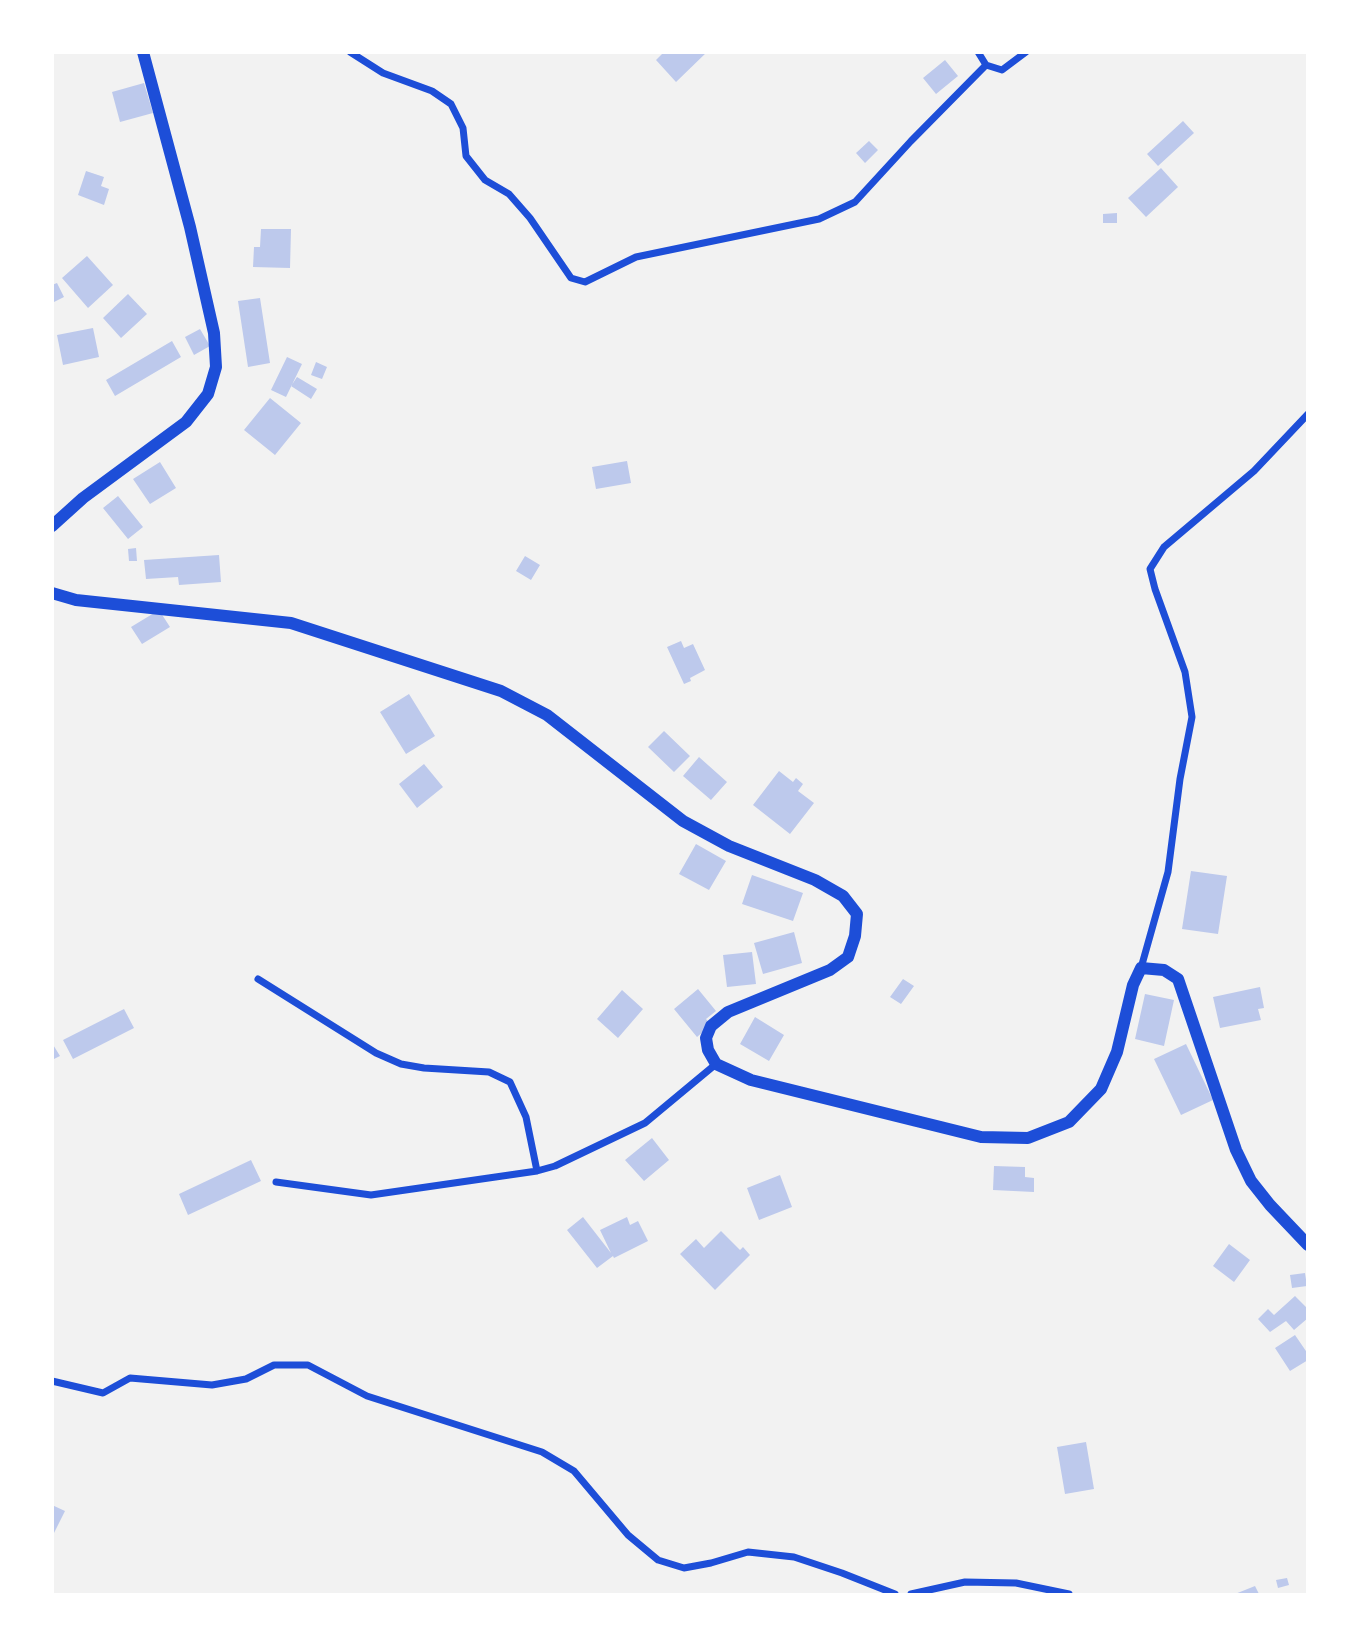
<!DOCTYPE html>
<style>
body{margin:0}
#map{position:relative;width:1360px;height:1647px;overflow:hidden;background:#f2f2f2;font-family:"Asap Condensed",sans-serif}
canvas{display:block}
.frame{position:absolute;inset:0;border:54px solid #fff;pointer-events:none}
</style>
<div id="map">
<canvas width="1360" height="1647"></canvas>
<div class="frame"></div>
</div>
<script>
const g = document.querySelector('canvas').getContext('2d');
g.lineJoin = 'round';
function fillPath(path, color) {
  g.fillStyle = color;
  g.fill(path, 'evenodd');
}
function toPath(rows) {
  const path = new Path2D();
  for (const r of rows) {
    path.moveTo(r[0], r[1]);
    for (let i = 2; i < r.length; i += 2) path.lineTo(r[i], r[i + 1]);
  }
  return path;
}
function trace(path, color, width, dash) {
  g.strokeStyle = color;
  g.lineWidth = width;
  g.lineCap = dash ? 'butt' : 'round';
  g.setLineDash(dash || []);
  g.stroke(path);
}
fillPath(toPath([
 [664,52,707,52,676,82,656,60],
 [945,60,958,76,936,94,923,78],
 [144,83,153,113,120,122,112,92],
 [1183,121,1194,133,1158,166,1147,154],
 [869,141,878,150,865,163,856,153],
 [1161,168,1178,187,1146,217,1128,198],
 [86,171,104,177,101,186,109,189,104,205,78,195],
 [1117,213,1117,223,1103,223,1103,214],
 [261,229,291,229,290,268,253,267,254,247,260,247],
 [87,256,113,285,88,308,62,278],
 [57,283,64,297,52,303,52,285],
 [128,294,147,314,121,338,103,318],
 [260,298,270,363,248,367,238,301],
 [93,328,99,357,63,365,57,335],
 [200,329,210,346,194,355,185,337],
 [172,341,181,357,115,396,106,380],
 [287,357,302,364,286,397,271,390],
 [316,362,327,367,322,379,311,375],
 [297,377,317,389,311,399,291,386],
 [270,398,301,423,275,455,244,430],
 [627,461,631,483,596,489,592,467],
 [160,462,176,488,150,504,133,479],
 [118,496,143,527,128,539,103,508],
 [136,548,137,561,129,561,128,549],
 [219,555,221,582,179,585,178,577,146,579,144,560],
 [525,556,540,565,531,580,516,571],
 [159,610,170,627,142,644,131,627],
 [681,641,684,648,693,644,705,670,690,678,691,681,684,684,667,647],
 [409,694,435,736,406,754,380,712],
 [664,731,690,756,674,772,648,747],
 [699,757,727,782,711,800,683,776],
 [424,764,443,787,417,808,399,784],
 [779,771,793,782,796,778,803,784,798,791,814,803,790,834,753,805],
 [696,844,726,861,709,890,679,874],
 [1191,871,1227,876,1218,934,1182,929],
 [752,875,803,893,793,921,742,904],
 [794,932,802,963,763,974,754,943],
 [752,952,756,984,727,987,723,955],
 [903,979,914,986,901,1004,890,997],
 [1260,987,1264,1008,1258,1009,1261,1020,1220,1028,1213,997],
 [698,989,716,1011,706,1019,711,1025,697,1037,674,1009],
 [622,990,643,1009,618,1038,597,1019],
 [1145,994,1174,1000,1164,1046,1135,1039],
 [124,1009,134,1028,73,1059,63,1040],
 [755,1017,784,1035,769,1061,740,1044],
 [52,1043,60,1056,52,1060],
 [1186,1044,1213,1100,1181,1115,1154,1059],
 [652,1138,669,1160,644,1181,625,1160],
 [251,1160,261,1181,188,1215,179,1194],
 [994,1166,1025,1167,1025,1177,1034,1178,1034,1192,993,1190],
 [780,1175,792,1207,759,1220,747,1188],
 [583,1217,611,1253,600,1230,627,1217,630,1225,638,1221,648,1241,614,1258,613,1256,597,1268,567,1230],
 [721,1231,740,1250,743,1247,750,1255,715,1290,680,1254,696,1239,704,1248],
 [1229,1244,1250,1260,1234,1282,1213,1266],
 [1305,1273,1307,1286,1292,1288,1290,1275],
 [1295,1296,1308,1309,1308,1318,1294,1330,1286,1321,1270,1332,1258,1319,1268,1309,1274,1315],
 [1295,1335,1308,1354,1308,1360,1290,1371,1275,1348],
 [1086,1442,1094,1489,1065,1494,1057,1447],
 [52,1505,65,1511,52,1537],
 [1287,1578,1289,1585,1278,1588,1276,1580],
 [1255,1586,1259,1594,1235,1594]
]), '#bdc9ec');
trace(toPath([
 [350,52,383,73,432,91,451,104,463,128,466,156,485,180,509,194,530,218,571,278,585,282,636,257,819,219,855,202,911,141,986,65],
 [978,52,986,65,1002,70,1026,52],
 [1141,968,1168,872,1180,779,1192,717,1185,672,1155,589,1150,569,1164,547,1254,471,1308,414],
 [258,979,376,1053,401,1064,424,1068,489,1072,510,1082,526,1117,537,1171],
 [276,1182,371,1195,537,1171,555,1166,645,1123,716,1064],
 [52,1381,103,1393,130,1378,212,1385,246,1379,274,1365,308,1365,367,1396,542,1452,574,1471,628,1535,658,1560,684,1568,711,1563,748,1552,794,1557,842,1573,895,1594],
 [911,1594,965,1582,1016,1583,1069,1594]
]), '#1d4ed8', 7);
trace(toPath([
 [52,526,83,498,186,422,208,394,216,367,214,333,190,227,143,52],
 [52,593,76,600,291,623,501,691,547,715,683,821,729,846,815,880,843,896,857,914,855,936,848,957,830,970,728,1012,711,1026,706,1038,708,1050,716,1064,751,1080,981,1137,1028,1138,1069,1122,1101,1089,1117,1052,1133,985,1141,968,1164,970,1178,979,1236,1150,1251,1181,1270,1205,1308,1245]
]), '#1d4ed8', 12);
</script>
